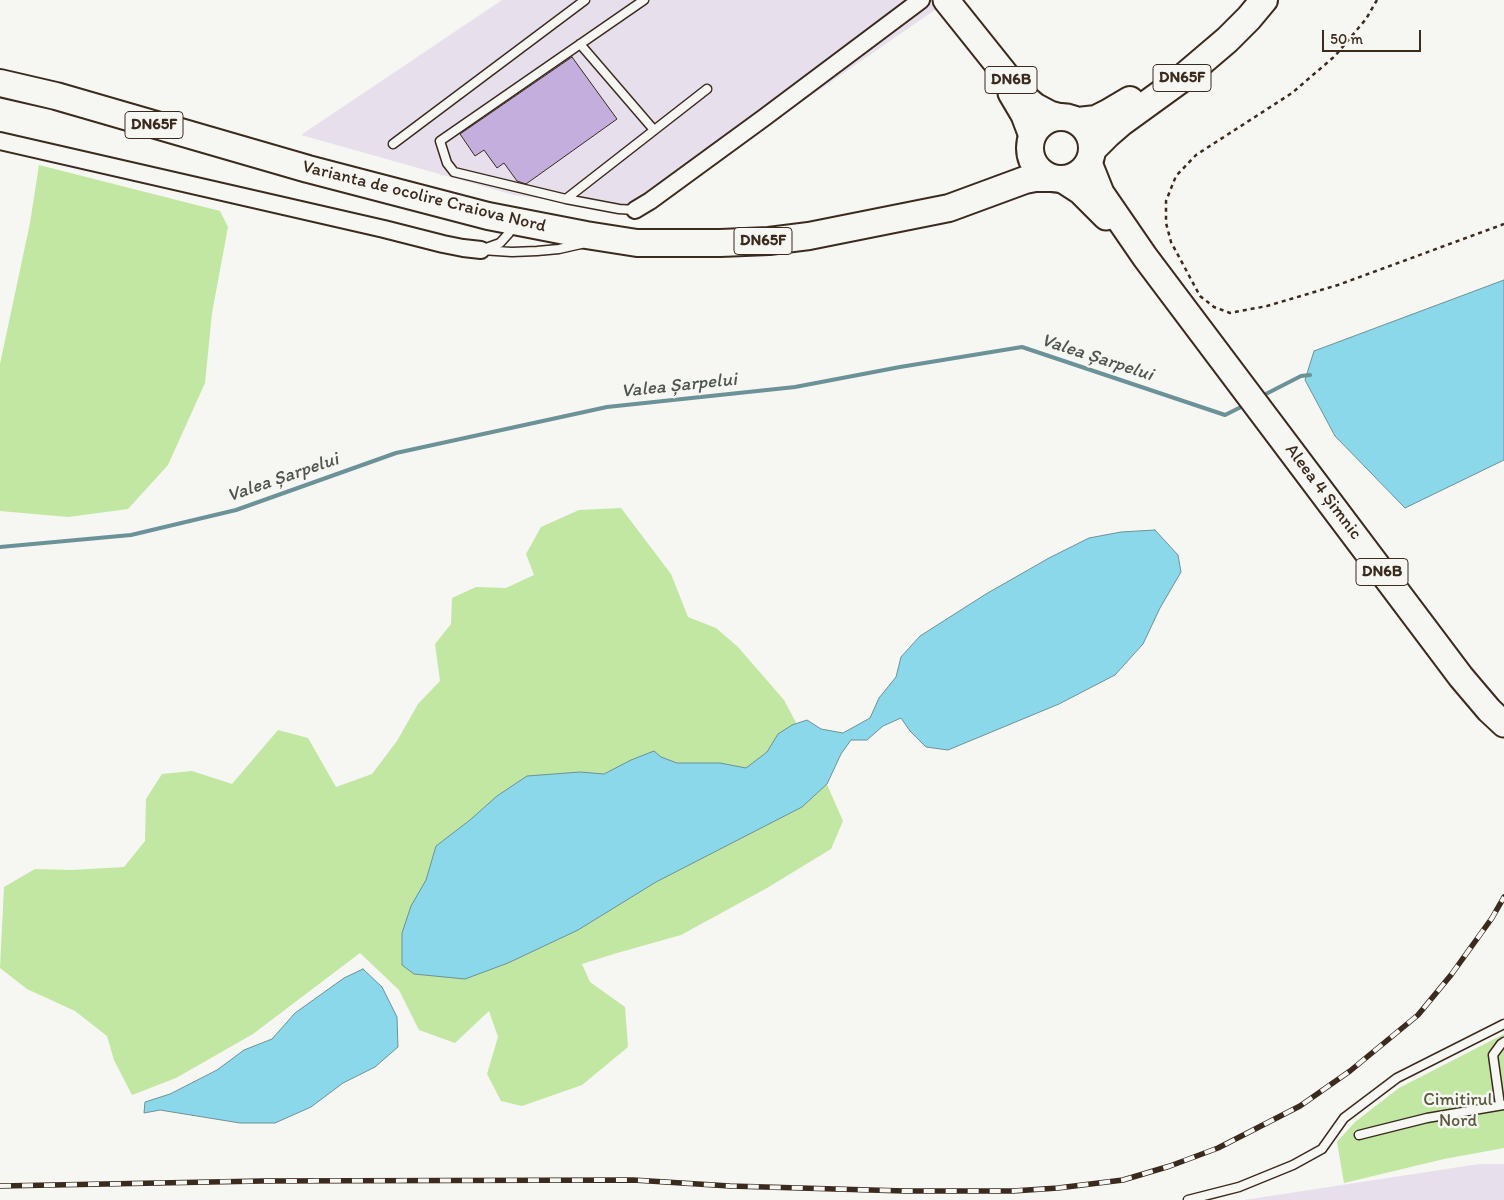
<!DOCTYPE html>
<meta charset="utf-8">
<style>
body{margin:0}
#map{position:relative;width:1504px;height:1200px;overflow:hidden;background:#f6f6f2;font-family:Itim,sans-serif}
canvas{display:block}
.scale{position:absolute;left:1322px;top:30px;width:99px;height:22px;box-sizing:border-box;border:2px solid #3b2a1e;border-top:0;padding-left:6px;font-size:15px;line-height:18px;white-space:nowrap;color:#3b2a1e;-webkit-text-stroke:4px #f6f6f2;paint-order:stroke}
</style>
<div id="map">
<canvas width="1504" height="1200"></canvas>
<div class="scale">50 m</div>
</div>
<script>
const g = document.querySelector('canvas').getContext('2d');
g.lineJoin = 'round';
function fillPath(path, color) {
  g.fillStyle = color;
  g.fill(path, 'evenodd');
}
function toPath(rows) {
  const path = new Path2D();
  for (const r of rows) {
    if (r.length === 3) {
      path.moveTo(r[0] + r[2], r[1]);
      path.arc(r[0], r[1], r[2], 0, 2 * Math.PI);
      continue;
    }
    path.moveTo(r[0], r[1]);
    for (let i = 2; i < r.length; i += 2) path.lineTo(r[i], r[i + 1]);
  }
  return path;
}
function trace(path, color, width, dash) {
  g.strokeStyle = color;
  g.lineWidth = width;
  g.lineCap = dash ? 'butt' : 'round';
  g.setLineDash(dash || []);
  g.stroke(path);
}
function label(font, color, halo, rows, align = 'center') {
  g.font = font + ' Itim,sans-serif';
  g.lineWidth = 5;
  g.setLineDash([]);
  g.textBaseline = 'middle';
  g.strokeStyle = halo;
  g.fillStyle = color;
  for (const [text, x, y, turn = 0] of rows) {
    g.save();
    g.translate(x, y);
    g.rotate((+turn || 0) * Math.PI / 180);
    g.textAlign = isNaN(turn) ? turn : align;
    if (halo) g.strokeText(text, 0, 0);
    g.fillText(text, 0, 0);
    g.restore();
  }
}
fillPath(toPath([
 [502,0,938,0,942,5,643,212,514,195,301,135],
 [1479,1164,1504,1164,1504,1200,1244,1200]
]), '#e7e0ec');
fillPath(toPath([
 [39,165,220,211,228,227,212,313,205,383,168,465,128,509,68,517,0,511,0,364,30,223],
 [621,508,671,574,688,617,716,628,738,647,784,700,818,764,843,821,831,849,767,888,681,935,617,953,582,964,590,982,625,1007,628,1047,582,1085,522,1106,501,1101,487,1074,498,1037,489,1011,455,1043,419,1030,399,990,360,953,253,1034,176,1078,132,1095,114,1060,107,1036,75,1011,27,989,0,968,4,887,35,869,72,870,124,867,145,841,146,799,162,774,192,771,232,784,278,730,308,738,336,787,372,774,397,741,418,704,440,681,435,644,451,624,452,598,476,587,506,588,534,575,526,554,541,527,579,510],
 [1504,1034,1504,1148,1444,1159,1344,1183,1337,1142,1355,1122,1399,1088]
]), '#c1e7a2');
const water = toPath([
 [1504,280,1504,460,1405,508,1335,436,1305,380,1314,351,1504,280],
 [1155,530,1178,555,1181,572,1160,608,1143,644,1115,675,1059,704,948,750,926,747,910,731,901,718,883,726,867,740,851,740,841,754,827,784,802,807,656,882,578,930,508,963,465,979,414,974,402,965,402,933,411,906,426,880,436,846,470,820,497,796,527,776,580,772,604,774,631,760,654,751,661,757,677,763,720,763,746,768,767,752,778,734,792,725,807,720,821,729,843,733,870,718,879,698,896,677,901,657,920,636,986,594,1049,558,1089,538,1121,532,1155,530],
 [363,969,382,987,397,1017,398,1047,375,1067,343,1083,311,1107,275,1123,240,1123,160,1110,144,1113,145,1102,170,1094,217,1070,244,1050,272,1039,295,1013,344,978,363,969]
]);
fillPath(water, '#8bd8ea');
trace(water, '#6b9298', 1);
trace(toPath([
 [1260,397,1301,376,1310,375],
 [0,547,131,535,236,510,396,453,607,407,795,387,900,367,1022,347,1225,415,1245,405]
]), '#6b9298', 4);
const building = toPath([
 [572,57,617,119,526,184,517,181,504,163,497,168,484,150,475,156,460,134,572,57]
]);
fillPath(building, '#c4aedd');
trace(building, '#3b2a1e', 1);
const service = toPath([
 [580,44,654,130],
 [393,144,585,0],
 [566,199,707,89],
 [635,210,619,209,566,199,454,172,447,163,440,141,644,0],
 [486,248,500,243,509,233,512,226],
 [481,250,512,252,537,251,559,249,581,244],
 [1500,1105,1493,1055,1501,1044,1504,1042],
 [1359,1135,1427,1118,1504,1105],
 [1188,1200,1239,1187,1293,1165,1322,1149,1344,1118,1397,1078,1504,1024]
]);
const minor = toPath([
 [0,141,384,229,443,244,463,248,481,250],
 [635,210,650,201,765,117,921,0]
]);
const primary = toPath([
 [946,0,1018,90,1029,101,1035,106,1050,114,1061,117],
 [1011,93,1024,115,1032,136],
 [1089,163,1101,193,1145,257,1461,677,1489,710,1504,724],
 [1063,180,1080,191,1106,217]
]);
const trunk = toPath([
 [0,83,56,96,308,169,488,216,586,235,637,243,720,243,769,241,809,236,949,208,1025,180,1035,178,1052,178],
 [1061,148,31],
 [1078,121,1096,119,1108,113,1130,100],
 [1093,149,1107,135,1122,122,1180,80,1227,40,1249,18,1264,0]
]);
trace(service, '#3b2a1e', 11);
trace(minor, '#3b2a1e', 20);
trace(primary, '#3b2a1e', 29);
trace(trunk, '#3b2a1e', 30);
trace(toPath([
 [1377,0,1366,19,1335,56,1292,93,1196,155,1176,176,1166,201,1166,223,1171,242,1200,296,1214,307,1230,313,1267,306,1338,285,1504,224]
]), '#3b2a1e', 2.5, [4, 4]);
trace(service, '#f6f6f2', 8);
trace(minor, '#f6f6f2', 16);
trace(primary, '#f6f6f2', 25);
trace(trunk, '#f6f6f2', 26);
const rail = toPath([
 [0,1186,263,1181,633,1180,730,1186,905,1191,1013,1191,1058,1188,1123,1180,1170,1166,1218,1148,1300,1106,1350,1071,1418,1015,1451,975,1492,918,1504,897]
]);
trace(rail, '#3b2a1e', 5.5);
trace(rail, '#f6f6f2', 4, [11]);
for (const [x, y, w] of [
 [1182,78,58],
 [1011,80,52],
 [154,125,58],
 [763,241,58],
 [1382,572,52]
]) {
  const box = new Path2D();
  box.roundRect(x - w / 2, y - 13.5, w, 27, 4);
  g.fillStyle = '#f6f6f2';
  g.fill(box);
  trace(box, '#3b2a1e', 1);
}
label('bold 16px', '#3b2a1e', null, [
 ["DN65F",1182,78],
 ["DN6B",1011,80],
 ["DN65F",154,125],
 ["DN65F",763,241],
 ["DN6B",1382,572]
]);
label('18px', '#3b2a1e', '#f6f6f2', [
 ["Varianta de ocolire Craiova Nord",424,197,14],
 ["Aleea 4 Șimnic",1323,492,53]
]);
label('18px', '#5c593f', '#f6f6f2', [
 ["Cimitirul",1458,1100],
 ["Nord",1458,1121]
]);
label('italic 19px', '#4f5651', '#f6f6f2', [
 ["Valea Șarpelui",1097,358,18],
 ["Valea Șarpelui",679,386,-6],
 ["Valea Șarpelui",283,478,-19]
]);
</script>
